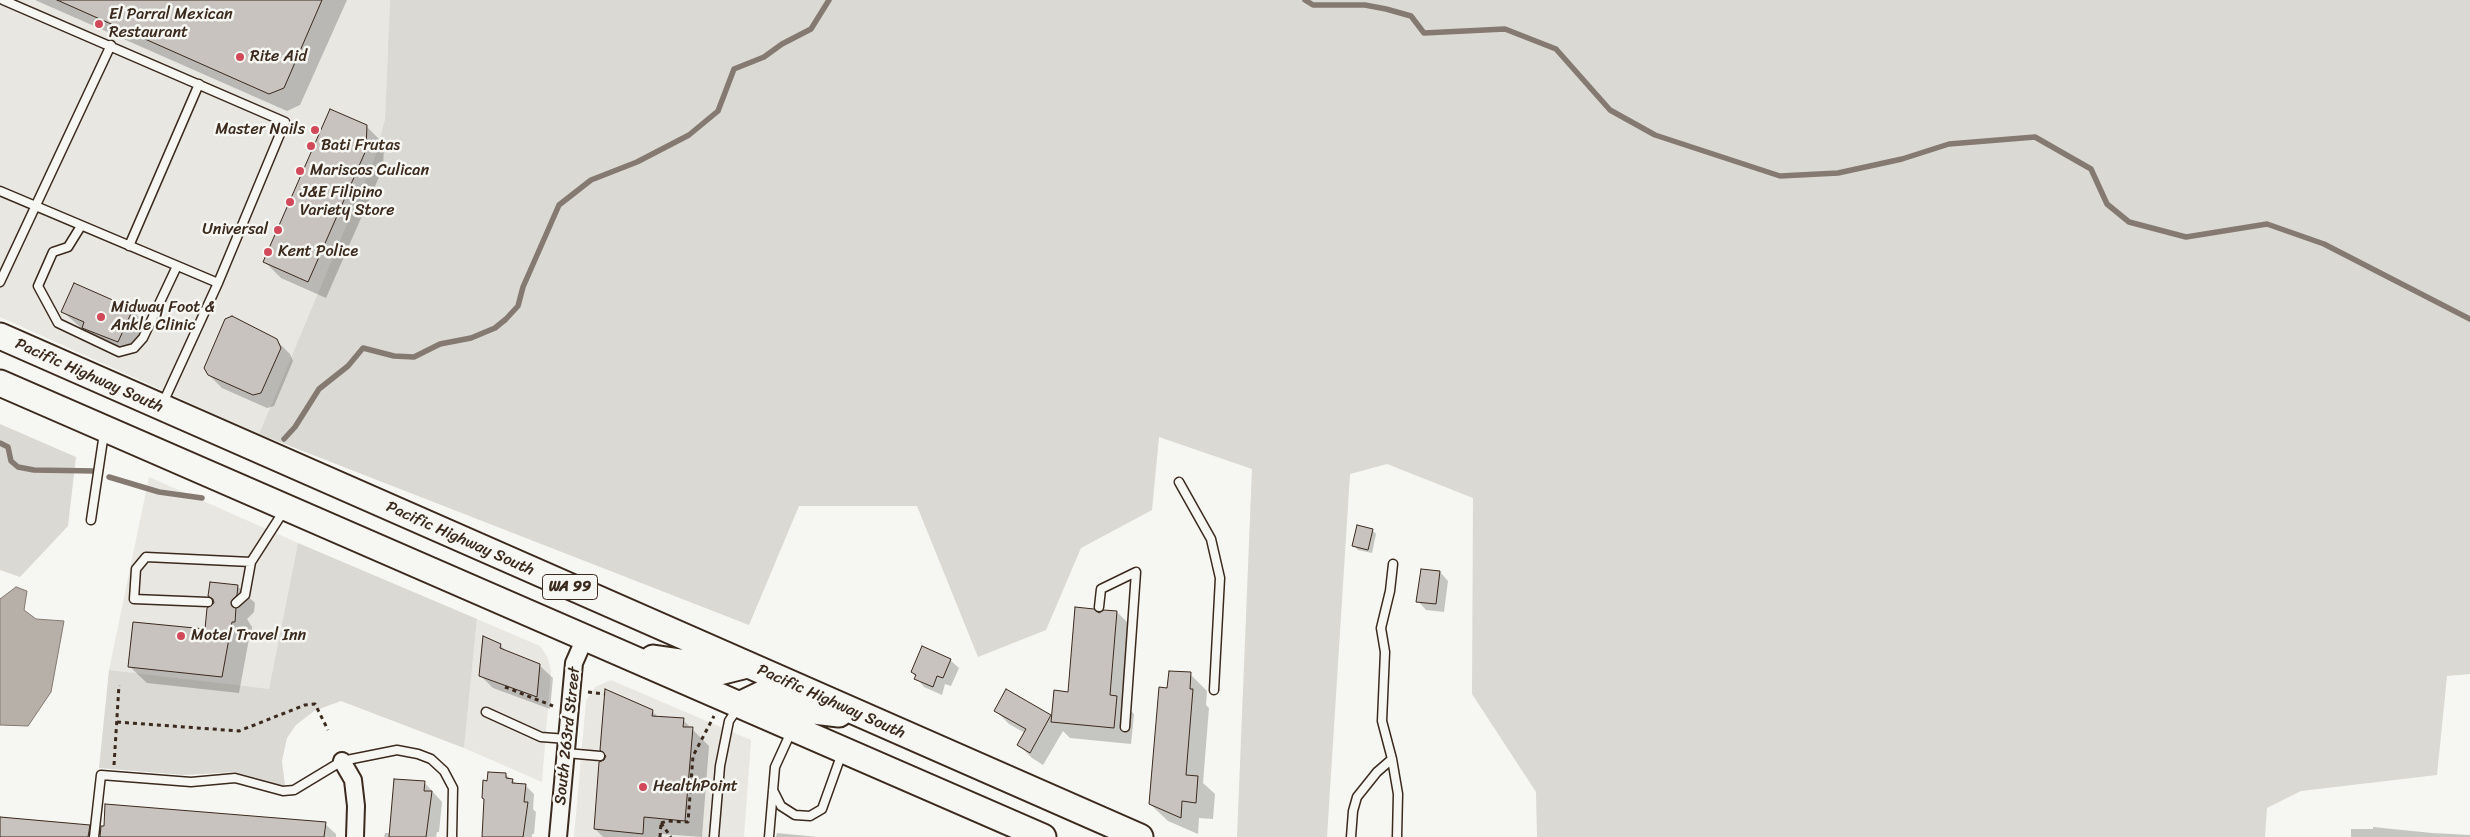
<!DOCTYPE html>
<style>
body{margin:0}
canvas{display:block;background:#f6f6f2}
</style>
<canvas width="2470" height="837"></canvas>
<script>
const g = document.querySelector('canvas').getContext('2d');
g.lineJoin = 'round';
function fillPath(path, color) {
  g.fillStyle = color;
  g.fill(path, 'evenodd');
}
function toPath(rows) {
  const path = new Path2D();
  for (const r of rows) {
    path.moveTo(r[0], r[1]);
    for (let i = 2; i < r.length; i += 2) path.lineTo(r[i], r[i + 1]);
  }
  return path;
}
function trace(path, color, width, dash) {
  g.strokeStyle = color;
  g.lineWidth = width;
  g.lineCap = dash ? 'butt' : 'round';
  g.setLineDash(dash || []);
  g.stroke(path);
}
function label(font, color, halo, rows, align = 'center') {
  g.font = font + ' Sriracha,sans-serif';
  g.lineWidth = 5;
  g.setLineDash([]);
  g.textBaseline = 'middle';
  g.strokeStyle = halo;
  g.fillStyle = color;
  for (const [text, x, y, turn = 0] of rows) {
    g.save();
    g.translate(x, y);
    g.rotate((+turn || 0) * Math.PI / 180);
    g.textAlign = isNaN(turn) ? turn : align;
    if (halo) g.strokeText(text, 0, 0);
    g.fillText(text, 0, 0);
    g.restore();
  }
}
fillPath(toPath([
 [0,0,390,0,385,119,374,159,259,434,0,317],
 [149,477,298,543,269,690,109,670],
 [477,619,540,646,547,656,551,671,542,782,464,748],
 [611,680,751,740,744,837,574,837,586,701,595,687]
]), '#e8e7e2');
fillPath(toPath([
 [390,0,2470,0,2470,674,2447,676,2437,775,2301,791,2267,808,2265,837,1537,837,1536,792,1472,694,1473,498,1387,464,1350,474,1327,837,1237,837,1252,469,1159,437,1152,510,1081,548,1046,630,978,657,917,506,799,506,749,625,259,434,374,159,385,119],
 [0,424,76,457,68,526,20,577,0,570],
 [298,543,477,619,464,748,341,701,314,711,296,725,287,738,282,761,285,786,235,772,184,775,99,768,109,670,269,689]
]), '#dad9d3');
const water = toPath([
 [16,587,27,591,24,610,36,619,64,621,51,692,28,726,0,725,0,599,16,587]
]);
fillPath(water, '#b6b0a9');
trace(water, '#857a71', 1);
fillPath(toPath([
 [35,0,347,0,300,105,287,111],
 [366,126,384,144,383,168,326,298,281,278,264,261],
 [132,310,145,323,131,354,96,341,62,311],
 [276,340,290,354,293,361,274,406,267,408,222,388,209,375],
 [1372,530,1376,534,1372,553,1358,550,1354,546],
 [1440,572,1448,581,1444,612,1426,610,1418,601],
 [237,586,255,603,254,612,247,619,252,627,251,639,249,639,239,693,147,683,129,666,206,630,215,603,209,596],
 [1117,612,1134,629,1127,707,1134,714,1131,744,1070,738,1063,731,1043,765,1032,758,1019,745,1025,733,1009,724,996,711,1007,691,1053,719,1069,693,1099,614],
 [500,645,508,653,539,665,553,678,550,709,493,688,480,675],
 [950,660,959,668,951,686,945,684,942,695,924,687,912,672],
 [1190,674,1207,691,1206,705,1209,708,1203,783,1215,794,1213,819,1199,818,1198,834,1168,821,1150,804,1169,689],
 [652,711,659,718,683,720,709,746,702,837,661,834,661,837,603,837,595,829,605,761],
 [506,775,517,784,525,785,534,794,533,809,536,812,534,834,532,834,532,837,483,837,488,782],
 [424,782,442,802,439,832,437,832,436,837,384,837,385,833,391,833],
 [0,817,89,826,100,837,0,837],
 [325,824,336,834,336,837,100,837],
 [2373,827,2432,833,2470,835,2470,837,2351,837,2351,829,2373,829],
 [777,833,818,837,776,837]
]), '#0003');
trace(toPath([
 [1305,0,1313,5,1365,5,1386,9,1411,16,1424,33,1505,29,1556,49,1610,110,1655,135,1780,176,1838,173,1902,159,1949,144,2035,137,2091,169,2107,204,2129,222,2186,237,2267,224,2324,244,2470,319],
 [284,439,295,427,319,389,348,366,363,348,394,356,414,357,440,344,471,338,495,328,506,319,518,306,523,287,559,205,591,180,637,162,689,135,718,111,734,69,764,57,782,44,811,29,829,0],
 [0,443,8,447,11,461,18,467,34,470,95,471],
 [109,477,159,492,202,498]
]), '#857a71', 5.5);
const building = toPath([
 [57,0,322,0,284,88,269,94,57,0],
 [330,109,367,125,366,150,308,282,263,262,330,109],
 [74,283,133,309,118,342,82,328,84,322,61,312,74,283],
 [232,316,277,339,281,348,261,393,253,395,208,375,204,368,225,319,232,316],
 [1357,525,1373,529,1368,550,1352,546,1357,525],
 [1421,569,1440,571,1436,604,1416,602,1421,569],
 [210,582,238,585,237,595,231,602,232,606,236,608,235,622,232,622,222,677,128,667,133,622,205,629,207,608,214,603,213,599,208,596,210,582],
 [1075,607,1094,609,1099,613,1104,610,1117,611,1110,695,1117,696,1114,728,1051,722,1054,690,1068,692,1075,607],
 [483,636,501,644,500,648,540,664,537,697,479,676,483,636],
 [922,646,951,659,943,678,937,676,933,687,914,679,916,675,911,672,922,646],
 [1169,671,1191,672,1190,689,1193,689,1186,775,1198,776,1196,803,1182,801,1181,818,1149,804,1159,687,1167,688,1169,671],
 [605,689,653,710,652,716,684,718,683,727,693,727,685,821,644,817,643,834,594,829,599,762,604,760,606,756,600,750,605,689],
 [1006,689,1051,715,1030,753,1017,745,1026,729,994,711,1006,689],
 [488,772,506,773,506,778,513,779,512,783,526,784,524,802,528,802,523,837,482,837,484,799,482,798,483,780,487,781,488,772],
 [394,779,425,781,424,791,432,791,426,837,389,837,394,779],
 [105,804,326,822,324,837,100,837,101,826,104,826,105,804],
 [0,817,90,825,88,837,0,837,0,817]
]);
fillPath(building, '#c8c3be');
trace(building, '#3b2a1e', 1);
const lane = toPath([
 [3,0,285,122,218,283,162,405],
 [0,191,218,283],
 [81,226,68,247,53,252,38,286,58,323,119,352,134,348,143,338,177,266],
 [129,246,199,84],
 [0,282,111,45],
 [1179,482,1211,539,1220,578,1214,690],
 [91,520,104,433],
 [1393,564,1390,591,1381,628,1385,652,1382,721,1392,759,1398,794,1397,837],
 [208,602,134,599,136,569,146,557,251,562,285,509],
 [236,603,245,595,251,562],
 [1099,607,1101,589,1136,572,1125,727],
 [486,712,541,737,567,739],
 [566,753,600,756],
 [773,790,781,806,795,815,810,816,822,809,842,753],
 [94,837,101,775,191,782,235,778,283,791,294,790,342,761,397,750,418,754,431,759,444,771,453,788,452,837],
 [714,837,720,766,729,721,737,709],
 [769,837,775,767,791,732],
 [1351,837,1353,811,1357,797,1377,772,1392,759]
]);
const street = toPath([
 [342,761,353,780,356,806,355,837],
 [558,837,574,663,585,638]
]);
const primary = toPath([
 [0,336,1140,837],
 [0,383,1043,837],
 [653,658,695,664,715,673,747,665],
 [739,705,762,694,797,709,839,714]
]);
trace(lane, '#3b2a1e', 11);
trace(street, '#3b2a1e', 20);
trace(primary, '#3b2a1e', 29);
trace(toPath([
 [505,687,553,706],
 [588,692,605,694],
 [117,722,239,731,305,705,315,704,328,730],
 [114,765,119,685],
 [661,823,668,821,688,822,693,756,714,716],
 [661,823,671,837],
 [660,837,661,823]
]), '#3b2a1e', 3, [4, 4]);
trace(lane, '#f6f6f2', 8);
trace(street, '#f6f6f2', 16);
trace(primary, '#f6f6f2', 25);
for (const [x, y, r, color] of [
 [99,24,5,"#d1495b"],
 [240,57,5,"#d1495b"],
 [315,130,5,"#d1495b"],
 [311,146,5,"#d1495b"],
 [300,171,5,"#d1495b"],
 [290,202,5,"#d1495b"],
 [278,230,5,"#d1495b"],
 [268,252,5,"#d1495b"],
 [101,317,5,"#d1495b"],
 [181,636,5,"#d1495b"],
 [643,787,5,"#d1495b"]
]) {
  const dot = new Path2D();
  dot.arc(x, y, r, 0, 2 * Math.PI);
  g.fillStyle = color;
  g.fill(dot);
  trace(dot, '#f6f6f2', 2);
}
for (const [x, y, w] of [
 [570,587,55]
]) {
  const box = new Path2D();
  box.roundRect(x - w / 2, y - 12.5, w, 25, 4);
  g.fillStyle = '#f6f6f2';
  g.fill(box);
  trace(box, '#3b2a1e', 1);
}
label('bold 15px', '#3b2a1e', null, [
 ["WA 99",570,587]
]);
label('16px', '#3b2a1e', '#f6f6f2', [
 ["El Parral Mexican",109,15],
 ["Restaurant",109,33],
 ["Rite Aid",250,57],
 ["Master Nails",305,130,"right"],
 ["Bati Frutas",321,146],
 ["Mariscos Culican",310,171],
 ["J&E Filipino",300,193],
 ["Variety Store",300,211],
 ["Universal",268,230,"right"],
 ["Kent Police",278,252],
 ["Midway Foot &",111,308],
 ["Ankle Clinic",111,326],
 ["Motel Travel Inn",191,636],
 ["HealthPoint",653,787]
], 'left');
label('16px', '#3b2a1e', '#f6f6f2', [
 ["Pacific Highway South",89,376,24],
 ["Pacific Highway South",460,539,24],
 ["Pacific Highway South",831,702,24],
 ["South 263rd Street",568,736,-84]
]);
</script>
